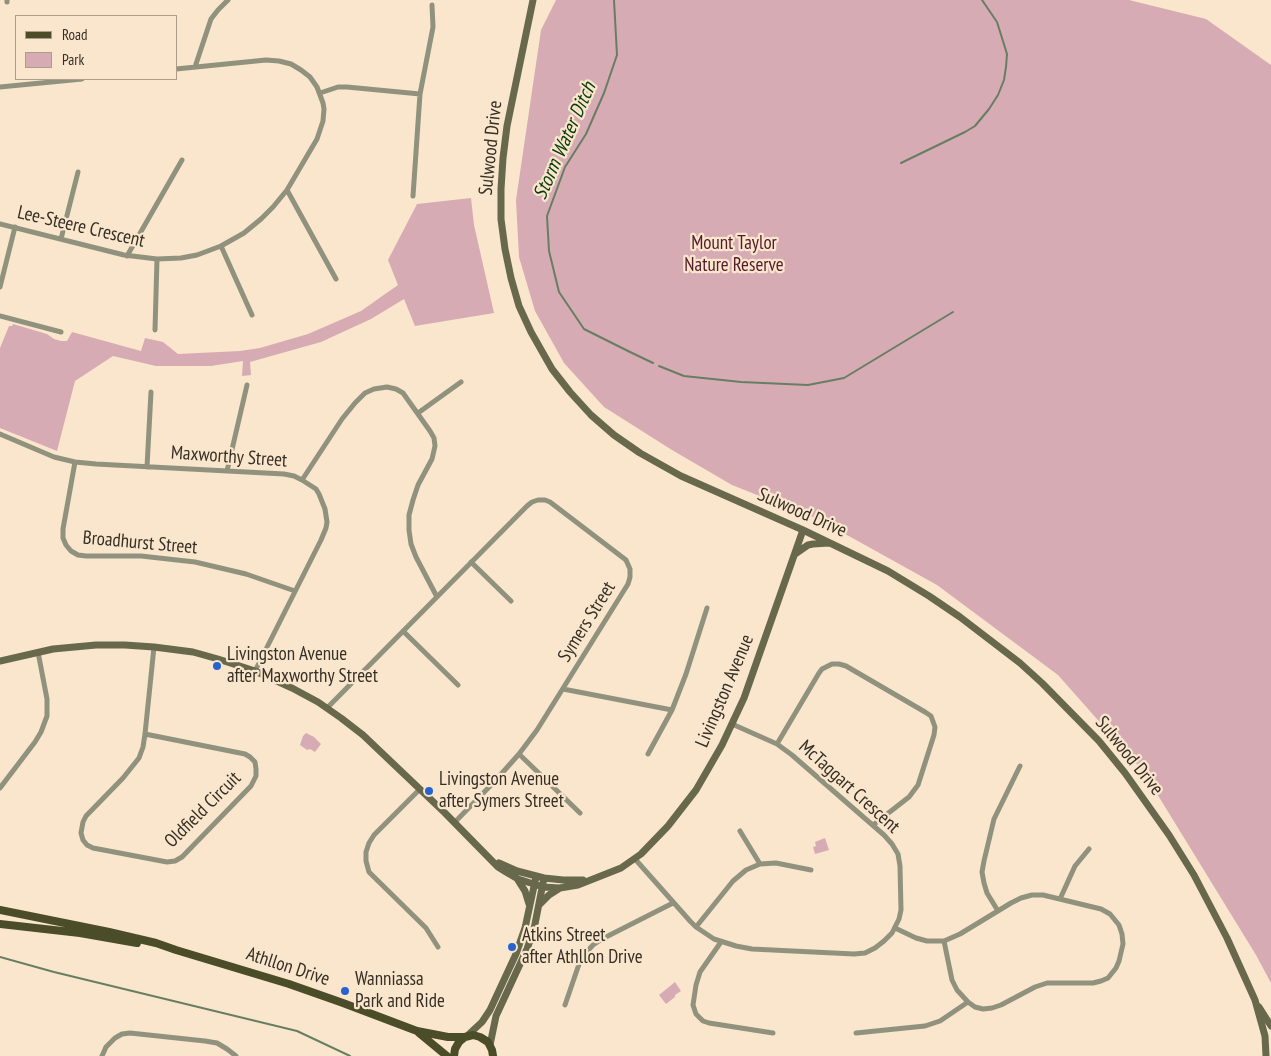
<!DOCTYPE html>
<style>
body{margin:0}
#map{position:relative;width:1271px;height:1056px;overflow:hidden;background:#f9e6cc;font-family:"PT Sans Narrow",sans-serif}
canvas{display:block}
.legend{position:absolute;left:15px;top:15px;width:162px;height:65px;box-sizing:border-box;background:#f9e6cc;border:1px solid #ab9d89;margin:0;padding:6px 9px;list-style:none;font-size:15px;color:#362f25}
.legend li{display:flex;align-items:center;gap:10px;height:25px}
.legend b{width:25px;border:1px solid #ab9d89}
</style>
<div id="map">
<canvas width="1271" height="1056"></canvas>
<ul class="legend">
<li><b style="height:6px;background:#4b4c28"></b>Road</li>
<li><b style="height:14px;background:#d7abb4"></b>Park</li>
</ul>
</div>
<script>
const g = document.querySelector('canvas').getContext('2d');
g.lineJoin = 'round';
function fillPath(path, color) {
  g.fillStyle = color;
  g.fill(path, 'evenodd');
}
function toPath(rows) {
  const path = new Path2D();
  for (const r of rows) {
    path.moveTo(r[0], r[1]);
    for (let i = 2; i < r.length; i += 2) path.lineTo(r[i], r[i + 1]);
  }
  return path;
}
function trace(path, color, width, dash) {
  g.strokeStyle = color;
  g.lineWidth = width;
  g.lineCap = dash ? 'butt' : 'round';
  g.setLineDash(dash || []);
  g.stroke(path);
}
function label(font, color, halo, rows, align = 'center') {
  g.font = font + ' "PT Sans Narrow",sans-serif';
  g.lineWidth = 4.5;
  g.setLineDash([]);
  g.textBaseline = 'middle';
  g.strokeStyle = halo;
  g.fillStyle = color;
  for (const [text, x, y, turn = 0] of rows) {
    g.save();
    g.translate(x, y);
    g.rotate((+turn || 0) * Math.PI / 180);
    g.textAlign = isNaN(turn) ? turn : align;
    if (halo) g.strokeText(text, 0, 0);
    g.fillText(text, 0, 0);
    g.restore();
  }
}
fillPath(toPath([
 [556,0,1129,0,1206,19,1271,65,1271,983,1256,955,1143,771,1058,675,937,585,820,520,732,485,672,450,604,407,564,363,535,311,519,257,516,200,541,30],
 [471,198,474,225,494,313,415,326,404,299,371,319,321,342,250,362,251,375,242,376,243,361,211,366,156,366,113,356,75,381,57,451,0,428,0,348,9,326,12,326,13,324,47,334,54,339,61,341,67,341,72,332,141,351,145,338,163,342,178,354,240,351,260,348,308,334,361,311,398,285,388,260,417,204],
 [306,733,314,737,321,744,315,752,310,749,307,750,300,745,303,736],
 [825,838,829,850,815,854,813,847,816,846,815,842],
 [675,982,681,991,675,995,675,997,666,1004,659,995]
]), '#d7abb4');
trace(toPath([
 [614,0,617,55,604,93,586,134,565,167,547,216,549,251,559,292,584,329,628,351,653,363],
 [901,163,965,132,975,126,989,109,998,95,1004,80,1006,67,1007,54,997,22,982,0],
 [659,366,684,376,741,382,808,385,844,378,953,312],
 [0,957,54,972,297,1031,350,1056]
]), '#687e63', 2);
trace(toPath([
 [7,0,7,2],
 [195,67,211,19,218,10,228,0],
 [0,87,82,79],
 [320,93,338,87,347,87,420,94,433,27,432,5],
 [287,190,336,279],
 [413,196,420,94],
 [0,224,124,255,157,259,181,258,197,255,221,246,244,233,261,219,273,207,287,190,317,139,323,121,324,109,323,103,317,87,310,77,301,70,291,64,279,61,266,60,176,69],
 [61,239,78,172],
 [221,246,252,315],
 [127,256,182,160],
 [0,287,15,227],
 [0,316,61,332],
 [155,330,157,259],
 [418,413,461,382],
 [0,434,54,457,75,462,96,464,284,474,294,476,302,480,316,489,319,494,325,509,327,522,326,528,321,540,255,671],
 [75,462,63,529,63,538,66,545,71,551,78,555,86,556,141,556,195,562,246,574,295,591],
 [147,467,151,392],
 [227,471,247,385],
 [302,480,342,419,355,403,365,393,374,389,387,387,396,389,403,393,430,431,434,438,435,446,432,459,418,485,413,500,409,515,409,530,411,544,416,557,437,597],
 [471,562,511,601],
 [403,631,458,685],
 [563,689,672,710,648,754],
 [327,708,527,506,532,502,538,500,545,500,550,502,626,560,630,569,630,577,628,584,537,730,519,754,495,781,454,823],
 [672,710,686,674,707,608],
 [145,734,245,754,250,757,255,762,256,769,256,776,251,786,182,857,175,861,167,862,93,848,87,845,83,840,81,833,83,822,86,816,123,778,139,758,143,747,145,734,154,647],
 [777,744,819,673,822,669,832,664,839,664,846,666,925,712,931,716,935,727,934,735,918,785,909,797,873,825],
 [519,754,580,813],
 [0,788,35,742,41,732,47,716,47,699,38,652],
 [420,789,374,835,369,843,366,852,366,861,369,872,372,875,426,928,438,947],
 [740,831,760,864],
 [635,859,690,921,696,927,714,939,736,946,752,949,854,954,865,953,875,948,884,941,892,933,899,919,901,910,900,866,898,854,892,844,884,835,792,755,777,744,732,724],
 [1060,899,1075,866,1089,849],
 [998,911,987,893,984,883,982,872,984,861,994,819,1020,766],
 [696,927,733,881,746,870,760,864,776,863,811,870],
 [895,928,916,938,927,941,944,941,960,934,1011,903,1021,898,1032,895,1043,895,1101,909,1110,914,1119,925,1122,934,1123,944,1119,961,1116,968,1108,978,1101,981,1093,983,1047,983,1035,987,1001,1005,992,1008,983,1009,975,1007,968,1002,957,990,952,980,944,941],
 [721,942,700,972,696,985,693,1005,696,1014,703,1021,709,1023,773,1033],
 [565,1005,578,967,582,957,593,945,602,939,673,903],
 [856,1033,925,1026,940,1021,968,1002],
 [102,1056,106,1047,115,1038,122,1034,130,1033,205,1041,217,1043,227,1049,236,1056]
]), '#91927e', 5);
trace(toPath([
 [533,0,507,126,503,158,501,189,501,219,505,249,511,278,519,306,531,332,552,369,570,392,591,415,614,435,640,453,681,476,803,530,888,571,929,596,960,617,1020,663,1042,683,1099,741,1125,773,1169,835,1194,875,1227,938,1255,1000,1265,1036,1266,1056],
 [795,554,808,545,813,544,829,543],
 [0,661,53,649,96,645,125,645,154,647,193,652,218,659,255,671,292,688,318,702,341,718,363,735,445,813,498,867,506,872,518,879,543,887,560,888,578,885,621,868,641,854,668,826,696,790,722,745,744,698,803,530],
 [499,863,517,871,544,878,563,880,583,880],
 [518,880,525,891,529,904],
 [539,905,549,895,560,888],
 [1259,1007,1271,1026],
 [467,1036,482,1022,490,1010,516,954,525,928,536,877],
 [490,1045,496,1016,527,949,534,929,544,878]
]), '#68694c', 7);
trace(toPath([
 [0,910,109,932,156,943,176,950,289,984,343,1003,417,1031,448,1037,465,1037],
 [0,924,80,933,137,943],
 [419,1033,447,1056],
 [454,1056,455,1049,459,1042,465,1037,473,1035,480,1037,488,1042,492,1050,493,1056]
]), '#4b4c28', 8);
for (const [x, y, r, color] of [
 [217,666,5,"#2563d0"],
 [429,791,5,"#2563d0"],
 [512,947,5,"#2563d0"],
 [345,991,5,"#2563d0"]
]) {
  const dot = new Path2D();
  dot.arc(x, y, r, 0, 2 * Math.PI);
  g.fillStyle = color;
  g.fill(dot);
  trace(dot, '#f9e6cc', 2);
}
label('19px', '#362f25', '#f9e6cc', [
 ["Sulwood Drive",491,148,-84],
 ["Lee-Steere Crescent",81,227,13],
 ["Maxworthy Street",229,457,4],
 ["Sulwood Drive",802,513,24],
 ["Broadhurst Street",140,543,5],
 ["Symers Street",587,622,-58],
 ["Livingston Avenue",725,691,-67],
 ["Sulwood Drive",1129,756,51],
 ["McTaggart Crescent",849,787,42],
 ["Oldfield Circuit",203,810,-45],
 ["Athllon Drive",288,967,18]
]);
label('19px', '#56192c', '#f9e6cc', [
 ["Mount Taylor",734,244],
 ["Nature Reserve",734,266]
]);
label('19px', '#362f25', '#f9e6cc', [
 ["Livingston Avenue",227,655],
 ["after Maxworthy Street",227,677],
 ["Livingston Avenue",439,780],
 ["after Symers Street",439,802],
 ["Atkins Street",522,936],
 ["after Athllon Drive",522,958],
 ["Wanniassa",355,980],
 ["Park and Ride",355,1002]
], 'left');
label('italic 20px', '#083b0b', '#f9e6cc', [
 ["Storm Water Ditch",565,141,-66]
]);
</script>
